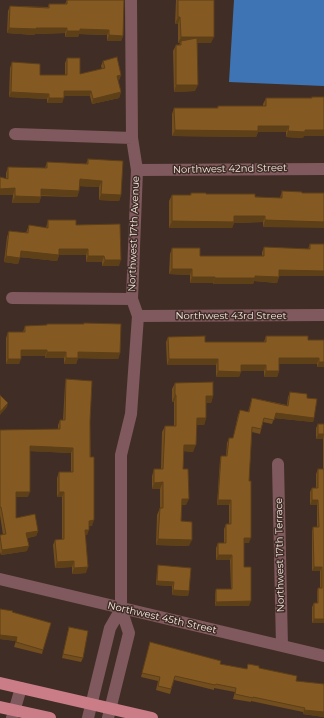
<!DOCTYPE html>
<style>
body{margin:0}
canvas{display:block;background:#402d26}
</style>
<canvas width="324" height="718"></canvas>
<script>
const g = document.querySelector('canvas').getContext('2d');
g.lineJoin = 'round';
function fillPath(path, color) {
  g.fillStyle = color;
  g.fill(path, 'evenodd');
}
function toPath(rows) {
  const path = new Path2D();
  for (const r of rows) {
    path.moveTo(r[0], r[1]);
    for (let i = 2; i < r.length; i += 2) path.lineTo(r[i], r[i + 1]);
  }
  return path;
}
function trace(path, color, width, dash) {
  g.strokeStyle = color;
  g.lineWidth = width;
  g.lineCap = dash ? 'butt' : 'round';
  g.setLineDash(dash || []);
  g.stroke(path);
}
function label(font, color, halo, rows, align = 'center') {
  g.font = font + ' Montserrat,sans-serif';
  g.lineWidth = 3;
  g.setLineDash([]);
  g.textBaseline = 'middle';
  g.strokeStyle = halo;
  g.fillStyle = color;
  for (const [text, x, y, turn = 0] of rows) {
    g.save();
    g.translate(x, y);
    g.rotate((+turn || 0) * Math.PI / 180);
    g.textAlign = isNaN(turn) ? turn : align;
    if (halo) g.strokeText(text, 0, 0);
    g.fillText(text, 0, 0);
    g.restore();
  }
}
fillPath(toPath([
 [234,0,324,0,324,86,229,82]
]), '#3e74b3');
trace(toPath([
 [15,134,132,138],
 [137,170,324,169],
 [12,298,132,299],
 [138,316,324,315],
 [278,464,282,646],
 [0,579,324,656],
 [12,718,21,688],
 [88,718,110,628,121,609],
 [108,718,129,633,121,609,121,455,131,414,138,316,132,299,137,170,132,138,131,0]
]), '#7f595d', 12);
trace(toPath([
 [0,683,152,718],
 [0,707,50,718]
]), '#ca7c87', 12);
fillPath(toPath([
 [67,0,123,36,121,41,107,41,107,35,79,34,78,37,65,37,65,33,35,34,34,35,7,33,8,11,10,6,48,7,49,4,65,4],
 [176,0,214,0,211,43,197,43,195,91,174,92,173,51,176,45,179,45,180,43,178,43,178,24,175,24],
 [67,58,80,74,102,69,101,66,103,61,121,75,119,80,118,80,121,92,119,98,92,104,90,96,64,96,62,103,47,103,47,99,9,97,10,68,12,62,40,75,65,75,65,63],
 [312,97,303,138,286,137,286,132,258,132,256,137,172,136,172,114,174,108,217,108,218,106,263,106,263,104,266,98,312,98],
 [88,159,121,195,119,201,99,200,99,187,79,186,79,191,77,197,41,196,39,203,12,203,13,195,6,178,6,173,8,167,45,168,47,162,86,164],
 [282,191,302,192,263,227,263,222,234,223,232,228,169,228,169,201,172,195,190,195,191,193,280,198],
 [48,220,76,225,119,266,102,266,102,262,86,262,86,255,59,255,57,261,20,257,18,264,4,262,7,237,9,231,26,233,29,225,46,228],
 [310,244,324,276,279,276,277,283,254,281,253,284,213,284,213,283,190,283,190,275,169,274,170,254,172,248,200,256,262,256,262,252,264,247,308,249],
 [84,323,120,353,118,359,78,358,76,364,64,364,64,358,45,358,45,356,21,356,19,364,6,364,6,338,8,332,23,332,25,326,46,325,47,324,84,324],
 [266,336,308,340,324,340,324,367,317,367,317,364,279,364,279,371,277,377,264,377,264,371,241,371,239,377,216,377,216,365,167,365,166,342,168,337,205,342,264,342],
 [66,379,90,421,92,526,89,526,87,535,86,535,86,573,72,574,72,567,55,568,53,545,55,540,62,539,62,497,57,497,57,478,59,472,71,472,71,453,30,451,28,497,16,497,16,518,38,531,36,536,27,538,27,551,1,555,0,552,0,535,3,535,0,515,0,430,58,429,58,425,60,420,63,420,65,385],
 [175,383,213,396,211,403,206,403,206,418,204,425,197,425,193,452,184,451,183,469,186,505,182,505,181,521,189,546,156,545,157,515,160,508,160,489,152,489,152,476,154,469,161,469,162,432,165,426,174,426,174,402,172,402,172,389],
 [290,392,307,398,314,418,313,422,274,418,272,424,263,422,260,434,252,432,249,481,249,543,244,543,244,567,249,606,215,606,215,594,216,589,231,589,230,560,216,560,216,548,218,543,224,543,224,529,226,524,229,524,229,505,217,505,220,460,221,456,226,456,227,443,229,438,233,438,238,415,240,410,248,412,252,398,287,405,288,397],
 [318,424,324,424,324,623,312,623,312,607,314,603,317,603,317,592,318,588,320,588,320,571,312,571,312,531,313,527,317,527,317,505,310,505,310,492,312,488,316,488,316,474,318,469,323,469,323,439,316,439,316,428],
 [158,565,189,591,188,596,172,595,172,586,156,585,157,570],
 [0,609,12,612,43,650,42,654,14,647,16,641,0,639],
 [69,627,83,658,81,662,62,658,68,631],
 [150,642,220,664,247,669,248,664,296,681,324,684,324,717,303,714,303,712,251,701,251,702,233,699,235,692,214,688,214,690,174,680,170,694,156,690,158,681,141,677]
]), '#724d1d');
fillPath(toPath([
 [178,17,180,17,178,24,175,24],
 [9,28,67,28,65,33,35,34,34,35,7,33],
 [80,29,109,30,107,35,79,34,78,37,65,37,67,31],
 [109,35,123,36,121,41,107,41],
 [181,37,214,37,211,43,181,43,181,41,180,43,178,43],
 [121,75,119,80,115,81,117,76],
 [176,85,198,85,195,91,174,92],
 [64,91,91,91,90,96,62,96],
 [11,92,49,94,47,99,9,97],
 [121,92,119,98,92,104,93,99],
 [49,98,64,98,62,103,47,103],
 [258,126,289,126,286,132,258,132,256,137,172,136,175,130],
 [305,130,324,130,324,136,304,136,303,138,286,137,288,131],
 [80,179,102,181,99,187,77,186],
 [15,188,13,195,0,195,0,189],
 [41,189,79,191,77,197,39,195],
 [101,194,121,195,119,201,99,200],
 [15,196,41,197,39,203,12,203],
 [234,216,265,216,263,222,234,223,232,228,169,228,172,221],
 [265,220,324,222,324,228,263,227],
 [59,249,88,249,86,255,57,255],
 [21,251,59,255,57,261,19,257],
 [6,256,20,258,18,264,4,262],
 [88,256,104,256,102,262,86,262],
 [105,260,121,260,119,266,102,266],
 [172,269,192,269,190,275,169,274],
 [279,270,324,271,324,276,277,276],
 [255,276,279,277,277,283,254,281,253,284,213,284,215,278],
 [192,277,215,277,213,283,190,283],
 [21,350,47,350,45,356,18,356],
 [47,352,66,352,64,358,45,358],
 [78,352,120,353,118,359,76,358],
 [66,358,78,358,76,364,64,364],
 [279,358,319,358,317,364,277,364],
 [8,359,21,359,19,364,6,364],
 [169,359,218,359,216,365,167,365],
 [319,362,324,362,324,367,317,367],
 [241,365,266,365,264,371,239,371],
 [218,371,241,372,239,377,216,377],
 [266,371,279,371,277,377,264,377],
 [175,395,176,395,174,402,172,402],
 [206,396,213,396,211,403,204,403],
 [8,403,7,407,0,415,0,412],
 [276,413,314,418,313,422,274,418],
 [197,418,206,418,204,425,194,425],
 [318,434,324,434,323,439,316,439],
 [184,445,196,445,193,452,182,451],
 [30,446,73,448,71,453,28,451],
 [163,482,160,489,152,489,154,483],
 [16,492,30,492,28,497,14,497],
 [59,492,64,492,62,497,57,497],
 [182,499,189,499,186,505,180,505],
 [218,500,231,500,229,505,217,505],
 [312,500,318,500,317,505,310,505],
 [94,520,92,526,87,526,89,521],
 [85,530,89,530,87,535,84,535],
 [38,531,36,536,24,539,26,533],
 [244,538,251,538,249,543,242,543],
 [158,539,192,540,189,546,156,545],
 [29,546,27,551,1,555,2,550],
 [218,555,232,555,230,560,216,560],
 [74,561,72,567,55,568,57,562],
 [88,567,86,573,72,574,74,568],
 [314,567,322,567,320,571,312,571],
 [157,581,174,582,172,586,156,585],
 [173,590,189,591,188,596,172,595],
 [251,601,249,606,215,606,216,602],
 [314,619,324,619,324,623,312,623],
 [0,635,17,637,16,641,0,639],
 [304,710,324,712,324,717,303,714]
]), '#5d3f18');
const building = toPath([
 [67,0,124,0,123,36,109,35,109,30,80,29,80,31,67,31,67,28,36,28,36,29,9,28,10,6,49,8,49,4,67,4,67,0],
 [178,0,214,0,214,37,181,37,180,17,178,17,178,0],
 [197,38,198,85,176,85,176,45,181,45,181,41,197,38],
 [117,57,121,75,117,76,121,92,93,99,91,91,64,91,64,98,49,98,49,94,11,92,12,62,40,64,40,75,67,75,67,58,80,58,80,74,105,68,103,61,117,57],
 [312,97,324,97,324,130,305,130,305,132,288,131,289,126,258,126,258,131,175,130,174,108,218,108,218,106,266,106,266,98,312,98,312,97],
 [88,159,123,161,121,195,101,194,102,181,80,179,79,191,41,189,41,197,15,196,15,188,0,189,0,177,8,179,8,167,47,168,47,162,88,164,88,159],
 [282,191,302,192,302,193,324,193,324,222,265,220,265,216,234,216,234,222,172,221,172,195,191,195,191,193,206,193,206,194,255,194,255,197,282,198,282,191],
 [48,220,76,220,76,225,120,224,121,260,105,260,104,256,88,256,88,249,59,249,59,255,21,251,20,258,6,256,9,231,28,233,29,225,48,228,48,220],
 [310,244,324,244,324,271,279,270,279,277,255,276,255,278,215,278,215,277,192,277,192,269,172,269,172,248,200,248,200,256,264,256,264,247,310,249,310,244],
 [84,323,121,324,120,353,78,352,78,358,66,358,66,352,47,352,47,350,21,350,21,359,8,359,8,332,25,332,25,326,47,325,47,324,84,324,84,323],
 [205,336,205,342,266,342,266,336,308,336,308,340,324,340,324,362,319,362,319,358,279,358,279,371,266,371,266,365,241,365,241,372,218,371,218,359,169,359,168,337,205,336],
 [66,379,92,381,90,421,90,457,94,457,94,520,89,521,89,530,85,530,88,567,74,568,74,561,57,562,55,540,64,539,64,492,59,492,59,472,73,472,73,448,30,446,30,492,16,492,16,518,35,514,38,531,26,533,29,546,2,550,0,536,0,535,6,534,1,507,0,507,0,430,60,429,60,420,65,420,66,379],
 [213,382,213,396,206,396,206,418,197,418,196,445,184,445,183,469,188,469,189,499,182,499,181,521,192,522,192,540,158,539,160,508,163,508,163,482,154,483,154,469,163,469,165,426,176,426,176,395,175,395,175,383,213,382],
 [290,392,307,394,307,398,317,399,314,418,276,413,274,420,264,418,261,429,252,427,249,481,251,481,251,538,244,538,244,567,251,567,251,601,216,602,216,589,232,589,232,555,218,555,218,543,226,543,226,524,231,524,231,500,218,500,221,456,227,456,229,438,233,438,240,410,249,412,252,398,288,406,290,392],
 [0,395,8,403,0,412,0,395],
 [318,424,324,424,324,434,318,434,318,424],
 [318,469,324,469,324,619,314,619,314,603,318,603,318,588,322,588,322,567,314,567,313,527,319,527,318,500,312,500,312,488,318,488,318,469],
 [158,565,191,568,189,591,173,590,174,582,157,581,158,565],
 [0,609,13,611,12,612,51,623,43,650,16,642,17,637,0,635,0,609],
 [69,627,88,631,83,658,63,654,69,627],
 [150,642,221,661,220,664,247,669,248,664,259,666,259,668,297,676,296,681,324,684,324,712,304,710,305,708,253,697,253,698,235,694,236,688,216,684,215,685,175,676,171,689,158,686,160,677,142,673,150,642]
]);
fillPath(building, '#855a22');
trace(building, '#5d3f18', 1);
label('10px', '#f4e7e2', '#402d26', [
 ["Northwest 42nd Street",230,169,-1],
 ["Northwest 17th Avenue",134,234,-88],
 ["Northwest 43rd Street",231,316],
 ["Northwest 17th Terrace",280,555,-91],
 ["Northwest 45th Street",162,618,13]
]);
</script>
